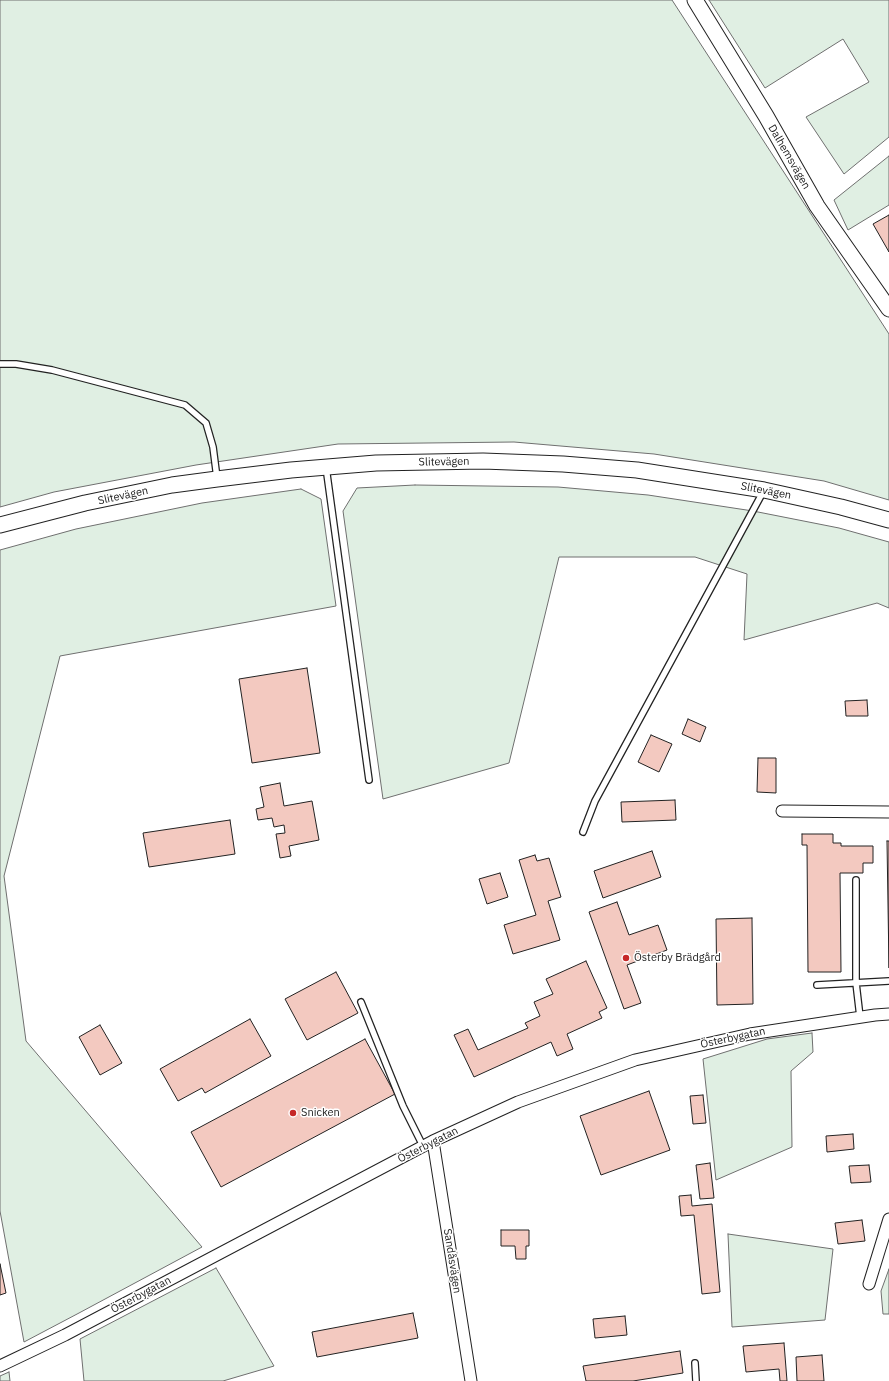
<!DOCTYPE html>
<meta charset="utf-8">
<style>
body{margin:0}
canvas{display:block;background:#fff}
</style>
<canvas width="889" height="1381"></canvas>
<script>
const g = document.querySelector('canvas').getContext('2d');
g.lineJoin = 'round';
function fillPath(path, color) {
  g.fillStyle = color;
  g.fill(path, 'evenodd');
}
function toPath(rows) {
  const path = new Path2D();
  for (const r of rows) {
    path.moveTo(r[0], r[1]);
    for (let i = 2; i < r.length; i += 2) path.lineTo(r[i], r[i + 1]);
  }
  return path;
}
function trace(path, color, width, dash) {
  g.strokeStyle = color;
  g.lineWidth = width;
  g.lineCap = dash ? 'butt' : 'round';
  g.setLineDash(dash || []);
  g.stroke(path);
}
function label(font, color, halo, rows, align = 'center') {
  g.font = font + ' "IBM Plex Sans",sans-serif';
  g.lineWidth = 3;
  g.setLineDash([]);
  g.textBaseline = 'middle';
  g.strokeStyle = halo;
  g.fillStyle = color;
  for (const [text, x, y, turn = 0] of rows) {
    g.save();
    g.translate(x, y);
    g.rotate((+turn || 0) * Math.PI / 180);
    g.textAlign = isNaN(turn) ? turn : align;
    if (halo) g.strokeText(text, 0, 0);
    g.fillText(text, 0, 0);
    g.restore();
  }
}
const green = toPath([
 [0,0,672,0,889,334,889,500,824,481,654,454,514,442,338,444,196,465,54,492,0,507,0,0],
 [709,0,889,0,889,137,844,174,806,117,869,82,843,39,765,88,709,0],
 [889,156,889,205,848,230,834,200,889,156],
 [415,485,558,487,648,495,753,511,839,528,889,542,889,608,877,603,744,640,747,574,695,557,559,557,509,763,383,799,343,511,357,488,415,485],
 [301,489,321,499,336,606,60,656,4,876,26,1041,202,1247,79,1313,24,1342,0,1211,0,550,76,529,202,503,301,489],
 [812,1033,813,1052,791,1071,792,1147,716,1180,703,1059,767,1039,812,1033],
 [728,1234,833,1249,825,1320,732,1327,728,1234],
 [216,1268,274,1366,223,1381,84,1381,80,1339,216,1268],
 [889,1269,889,1314,883,1314,881,1291,889,1269],
 [9,1372,10,1381,0,1381,0,1376,9,1372]
]);
fillPath(green, '#e0efe3');
trace(green, '#6f6f6f', 1);
const building = toPath([
 [889,215,889,252,873,224,889,215],
 [307,668,320,753,252,763,239,679,307,668],
 [867,700,868,716,846,716,845,701,867,700],
 [688,719,706,727,700,742,682,734,688,719],
 [651,735,672,744,659,772,638,762,651,735],
 [758,758,776,758,776,793,757,792,758,758],
 [280,783,284,806,312,801,319,840,289,846,291,856,280,858,276,834,285,833,284,825,274,827,272,818,258,820,256,809,264,807,260,787,280,783],
 [675,800,676,820,622,822,621,802,675,800],
 [230,820,235,854,149,867,143,833,230,820],
 [802,834,833,834,833,843,841,843,841,846,873,846,873,863,863,863,863,873,840,873,841,972,808,972,807,845,802,845,802,834],
 [887,841,889,841,889,968,887,841],
 [652,851,661,877,603,898,594,871,652,851],
 [535,855,537,861,549,858,561,897,548,901,560,940,513,954,504,925,536,915,519,860,535,855],
 [500,873,508,897,487,904,479,879,500,873],
 [617,902,629,935,658,925,667,950,627,965,641,1003,624,1009,589,912,617,902],
 [752,918,753,1004,717,1005,716,919,752,918],
 [586,961,607,1008,599,1012,602,1018,567,1034,573,1049,557,1056,551,1042,474,1077,454,1035,468,1029,478,1050,528,1028,525,1023,540,1016,534,1002,553,994,546,979,586,961],
 [336,972,358,1013,307,1040,285,999,336,972],
 [250,1019,271,1056,205,1093,202,1088,178,1101,160,1069,250,1019],
 [100,1025,122,1063,100,1075,79,1037,100,1025],
 [365,1039,395,1094,221,1187,191,1132,365,1039],
 [649,1091,670,1150,601,1175,580,1116,649,1091],
 [703,1095,706,1123,693,1124,690,1096,703,1095],
 [853,1134,854,1149,827,1152,826,1136,853,1134],
 [710,1163,714,1198,700,1199,696,1165,710,1163],
 [869,1165,871,1182,851,1183,849,1166,869,1165],
 [691,1195,692,1206,712,1204,720,1292,702,1294,694,1215,681,1216,679,1196,691,1195],
 [862,1220,865,1241,838,1244,835,1223,862,1220],
 [501,1230,529,1230,529,1246,526,1246,526,1259,516,1259,515,1246,501,1246,501,1230],
 [0,1264,6,1293,0,1295,0,1264],
 [413,1313,418,1338,317,1357,312,1332,413,1313],
 [625,1316,627,1335,595,1338,593,1319,625,1316],
 [784,1343,787,1381,780,1381,779,1369,746,1372,743,1346,784,1343],
 [680,1351,683,1373,633,1381,586,1381,583,1366,680,1351],
 [822,1355,824,1381,797,1381,796,1357,822,1355]
]);
fillPath(building, '#f3c9c0');
trace(building, '#222', 1);
const lane = toPath([
 [0,364,16,364,52,370,185,405,206,423,213,447,217,478],
 [326,467,369,780],
 [583,832,595,801,763,492],
 [856,880,856,983,860,1017],
 [817,985,889,981],
 [361,1002,403,1106,423,1146],
 [695,1363,696,1381]
]);
const street = toPath([
 [782,811,889,812],
 [433,1141,471,1381],
 [869,1284,889,1219],
 [0,1366,65,1335,433,1141,518,1102,635,1060,750,1034,875,1015,889,1014]
]);
const secondary = toPath([
 [695,0,766,116,817,206,889,309],
 [0,525,85,503,172,485,217,479,291,470,376,463,483,461,563,464,637,470,764,490,841,507,889,520]
]);
trace(lane, '#222', 8);
trace(street, '#222', 13);
trace(secondary, '#222', 17);
trace(lane, '#fff', 5.5);
trace(street, '#fff', 11);
trace(secondary, '#fff', 15);
for (const [x, y, r, color] of [
 [626,958,4,"#c62828"],
 [293,1113,4,"#c62828"]
]) {
  const dot = new Path2D();
  dot.arc(x, y, r, 0, 2 * Math.PI);
  g.fillStyle = color;
  g.fill(dot);
  trace(dot, '#fff', 1.5);
}
label('11px', '#222', '#fff', [
 ["Dalhemsvägen",789,157,60],
 ["Slitevägen",444,462,-1],
 ["Slitevägen",766,491,11],
 ["Slitevägen",123,496,-12],
 ["Österbygatan",733,1038,-12],
 ["Österbygatan",428,1145,-27],
 ["Sandåsvägen",452,1261,81],
 ["Österbygatan",141,1295,-28]
]);
label('11px', '#222', '#fff', [
 ["Österby Brädgård",634,958],
 ["Snicken",301,1113]
], 'left');
</script>
